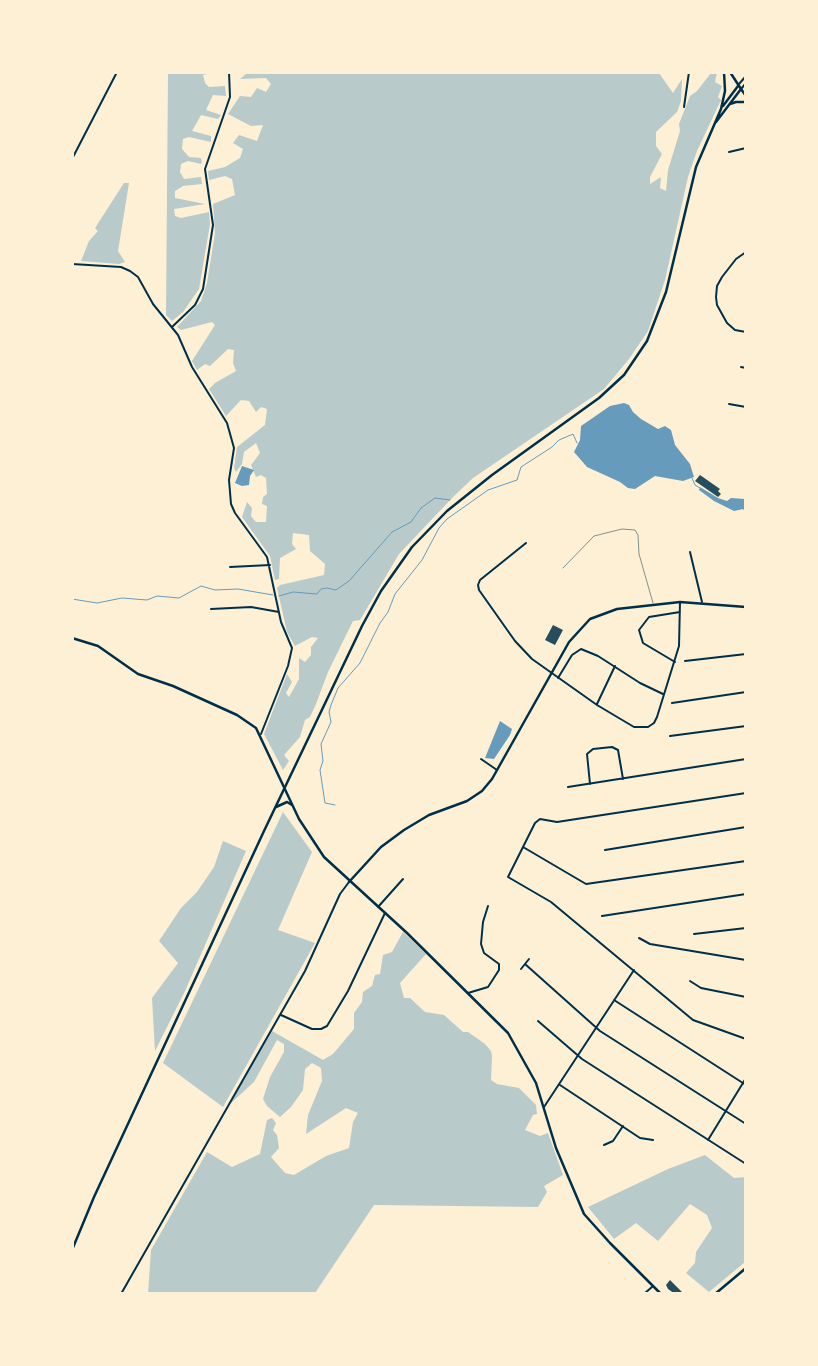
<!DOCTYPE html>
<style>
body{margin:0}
#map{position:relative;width:818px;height:1366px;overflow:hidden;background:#fdf0d5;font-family:Ubuntu,sans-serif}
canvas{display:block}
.frame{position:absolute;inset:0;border:74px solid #fdf0d5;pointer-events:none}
</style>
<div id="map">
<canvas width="818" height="1366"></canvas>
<div class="frame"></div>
</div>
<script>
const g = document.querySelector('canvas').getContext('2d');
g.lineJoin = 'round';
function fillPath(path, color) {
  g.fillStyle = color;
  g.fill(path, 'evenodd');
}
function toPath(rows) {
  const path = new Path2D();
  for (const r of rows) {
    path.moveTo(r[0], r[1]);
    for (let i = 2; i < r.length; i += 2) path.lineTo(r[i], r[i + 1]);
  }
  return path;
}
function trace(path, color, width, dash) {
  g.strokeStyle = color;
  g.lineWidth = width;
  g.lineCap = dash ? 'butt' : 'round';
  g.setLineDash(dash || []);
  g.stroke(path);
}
fillPath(toPath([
 [168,73,211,73,203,75,205,83,209,87,225,86,226,96,213,95,206,110,221,115,218,119,201,115,192,131,211,136,211,142,189,137,183,139,182,149,189,157,201,158,202,162,201,164,188,161,181,164,180,172,184,179,201,177,202,184,183,186,175,191,175,198,205,204,174,209,175,216,181,218,209,212,210,224,199,289,183,312,172,321,166,315],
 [247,73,659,73,673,93,682,79,681,101,677,112,656,132,656,146,662,154,650,177,650,184,661,177,660,188,666,191,668,170,680,131,679,124,690,96,697,91,711,73,717,73,715,82,722,86,718,97,721,100,697,151,688,177,665,280,648,331,629,359,604,389,473,478,453,497,399,554,360,620,353,621,328,672,316,704,310,717,305,720,300,737,284,755,289,761,283,770,264,734,287,674,292,682,286,693,289,697,299,679,299,658,305,662,311,655,311,647,318,638,312,637,295,646,287,632,277,588,280,585,324,575,325,564,310,551,309,535,293,533,292,544,296,549,280,558,279,579,275,580,270,556,242,517,247,502,252,508,251,516,256,522,266,522,267,506,262,504,263,497,267,494,266,478,261,475,256,477,251,465,260,453,256,443,244,452,242,464,236,472,234,468,237,447,265,425,267,409,261,407,256,412,249,401,241,400,226,416,209,389,215,383,236,371,233,363,234,350,228,349,210,366,205,364,197,370,192,361,215,325,212,322,181,330,177,327,201,301,207,283,215,233,213,204,235,195,232,179,225,176,209,180,208,171,225,167,240,158,243,149,233,143,239,135,257,141,263,125,251,126,228,114,240,96,251,97,257,88,266,92,271,84,266,78,240,79],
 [124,183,129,183,118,251,125,262,119,264,81,261,89,241,98,231,95,228],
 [283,812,312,852,278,930,315,943,223,1107,163,1063],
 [223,841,246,851,185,991,155,1051,152,998,178,963,159,941,181,908,197,892,214,867],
 [403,932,426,954,400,983,404,998,410,998,425,1012,444,1015,463,1032,468,1032,485,1044,491,1051,492,1056,491,1080,497,1084,519,1088,536,1105,537,1114,533,1115,525,1130,540,1136,548,1133,563,1175,544,1186,547,1192,538,1207,374,1205,315,1293,148,1294,151,1250,207,1152,232,1167,260,1154,267,1120,272,1118,276,1123,273,1130,277,1135,279,1148,271,1157,285,1173,294,1175,326,1156,349,1148,353,1122,358,1113,346,1108,306,1134,308,1115,322,1081,321,1068,312,1063,305,1069,303,1090,291,1107,280,1117,267,1106,263,1099,270,1077,284,1052,284,1044,277,1040,254,1082,229,1105,272,1031,323,1060,333,1054,354,1029,354,1013,362,1002,363,992,372,986,375,975,380,974,383,955,392,952],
 [705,1155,734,1178,746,1177,745,1262,709,1292,686,1273,695,1263,696,1252,712,1228,707,1215,690,1204,658,1241,636,1223,614,1239,588,1207,668,1169]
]), '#b9caca');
fillPath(toPath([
 [624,403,629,405,633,412,641,419,658,429,665,426,671,430,675,445,690,464,694,477,683,481,655,476,635,489,628,488,620,482,587,467,574,452,580,440,581,426,610,406],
 [242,466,254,470,250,476,249,485,242,486,235,483],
 [700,487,718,498,727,501,731,498,745,499,745,512,743,509,734,511,714,501,699,490],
 [500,721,512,729,510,735,494,759,485,758]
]), '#669bbc');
trace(toPath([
 [692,478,695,485,700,488],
 [279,596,293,592,317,594,321,589,327,588,336,590,349,581,392,532,411,522,421,508,435,498,450,500],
 [72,599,97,603,122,598,147,600,157,596,179,598,201,586,215,590,238,589,273,595],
 [335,805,325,803,320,770,323,761,321,744,331,722,329,712,331,705,338,688,360,663,380,623,388,612,395,594,422,560,439,528,447,519,488,490,517,480,521,467,552,447,559,440,573,434,577,443]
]), '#669bbc', 1);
fillPath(toPath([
 [700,475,720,489,718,491,721,494,718,497,695,481],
 [553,625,563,630,555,645,545,640],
 [670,1280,684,1294,675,1294,668,1289,666,1285]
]), '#264d5e');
trace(toPath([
 [563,568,594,536,622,529,635,530,638,535,639,554,653,603]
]), '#003049', 0.5);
trace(toPath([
 [739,84,746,76],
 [741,89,746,83],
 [684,107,689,72],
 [729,152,746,148],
 [72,159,117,72],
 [746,252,736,259,722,277,717,286,716,297,717,305,727,323,735,330,746,332],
 [72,264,121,267,130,271,138,277,153,304,178,335,192,367,227,423,234,448,229,480,231,504,235,513,267,557,281,622,292,648,288,666,261,734],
 [172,327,195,305,203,289,213,225,205,169,230,97,229,72],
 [741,367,746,368],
 [729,404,746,407],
 [526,543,480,580,478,585,479,590,515,641,532,659,597,705,634,727,648,727,654,723,657,717,679,646,680,602],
 [690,552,702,602],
 [230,567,270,565],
 [211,609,251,607,279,612],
 [685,661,746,654],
 [675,662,643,643,639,630,649,617,680,612],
 [558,678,572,655,581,649,598,656,640,683,663,694],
 [672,703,746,692],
 [597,704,615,666],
 [670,736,746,726],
 [481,759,497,770],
 [590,784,587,754,593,749,612,747,618,750,623,779],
 [568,787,746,759],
 [746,793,557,822,540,819,535,823,508,877,551,902,693,1020,746,1039],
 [523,847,586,884,746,861],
 [605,850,746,827],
 [378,907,403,879],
 [602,916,746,894],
 [694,934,746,928],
 [639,938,650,944,746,960],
 [525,964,600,1031,746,1124],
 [521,969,529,959],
 [690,981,701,988,746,997],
 [468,993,488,987,499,970,499,964,484,953,481,944,483,922,488,906],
 [614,1000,746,1085],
 [281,1015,312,1029,321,1029,327,1026,348,991,385,913],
 [538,1021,582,1059,746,1164],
 [560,1085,640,1138,653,1140],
 [544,1107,634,970],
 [708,1140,746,1078],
 [604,1145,613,1141,623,1126],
 [121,1294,305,971,340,894,349,882],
 [644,1294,653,1286]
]), '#003049', 2);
trace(toPath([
 [72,638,98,646,138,674,173,686,237,715,256,728,299,819,324,857,407,933,508,1033,536,1083,556,1148,584,1214,610,1243,661,1294],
 [276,807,287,802,292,805],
 [349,882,381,847,404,830,429,815,467,801,482,791,492,779,569,642,590,619,617,609,680,602,746,607],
 [715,1294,746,1268]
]), '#003049', 2.5);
trace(toPath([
 [741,89,746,96]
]), '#003049', 2.5);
trace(toPath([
 [730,104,736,102,746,102],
 [723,106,738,86],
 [716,122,741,89,730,72],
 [72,1250,94,1197,264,831,362,626,381,591,412,547,447,511,492,475,599,398,624,375,647,341,666,292,696,167,721,109,725,91,724,72]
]), '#003049', 2.5);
</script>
